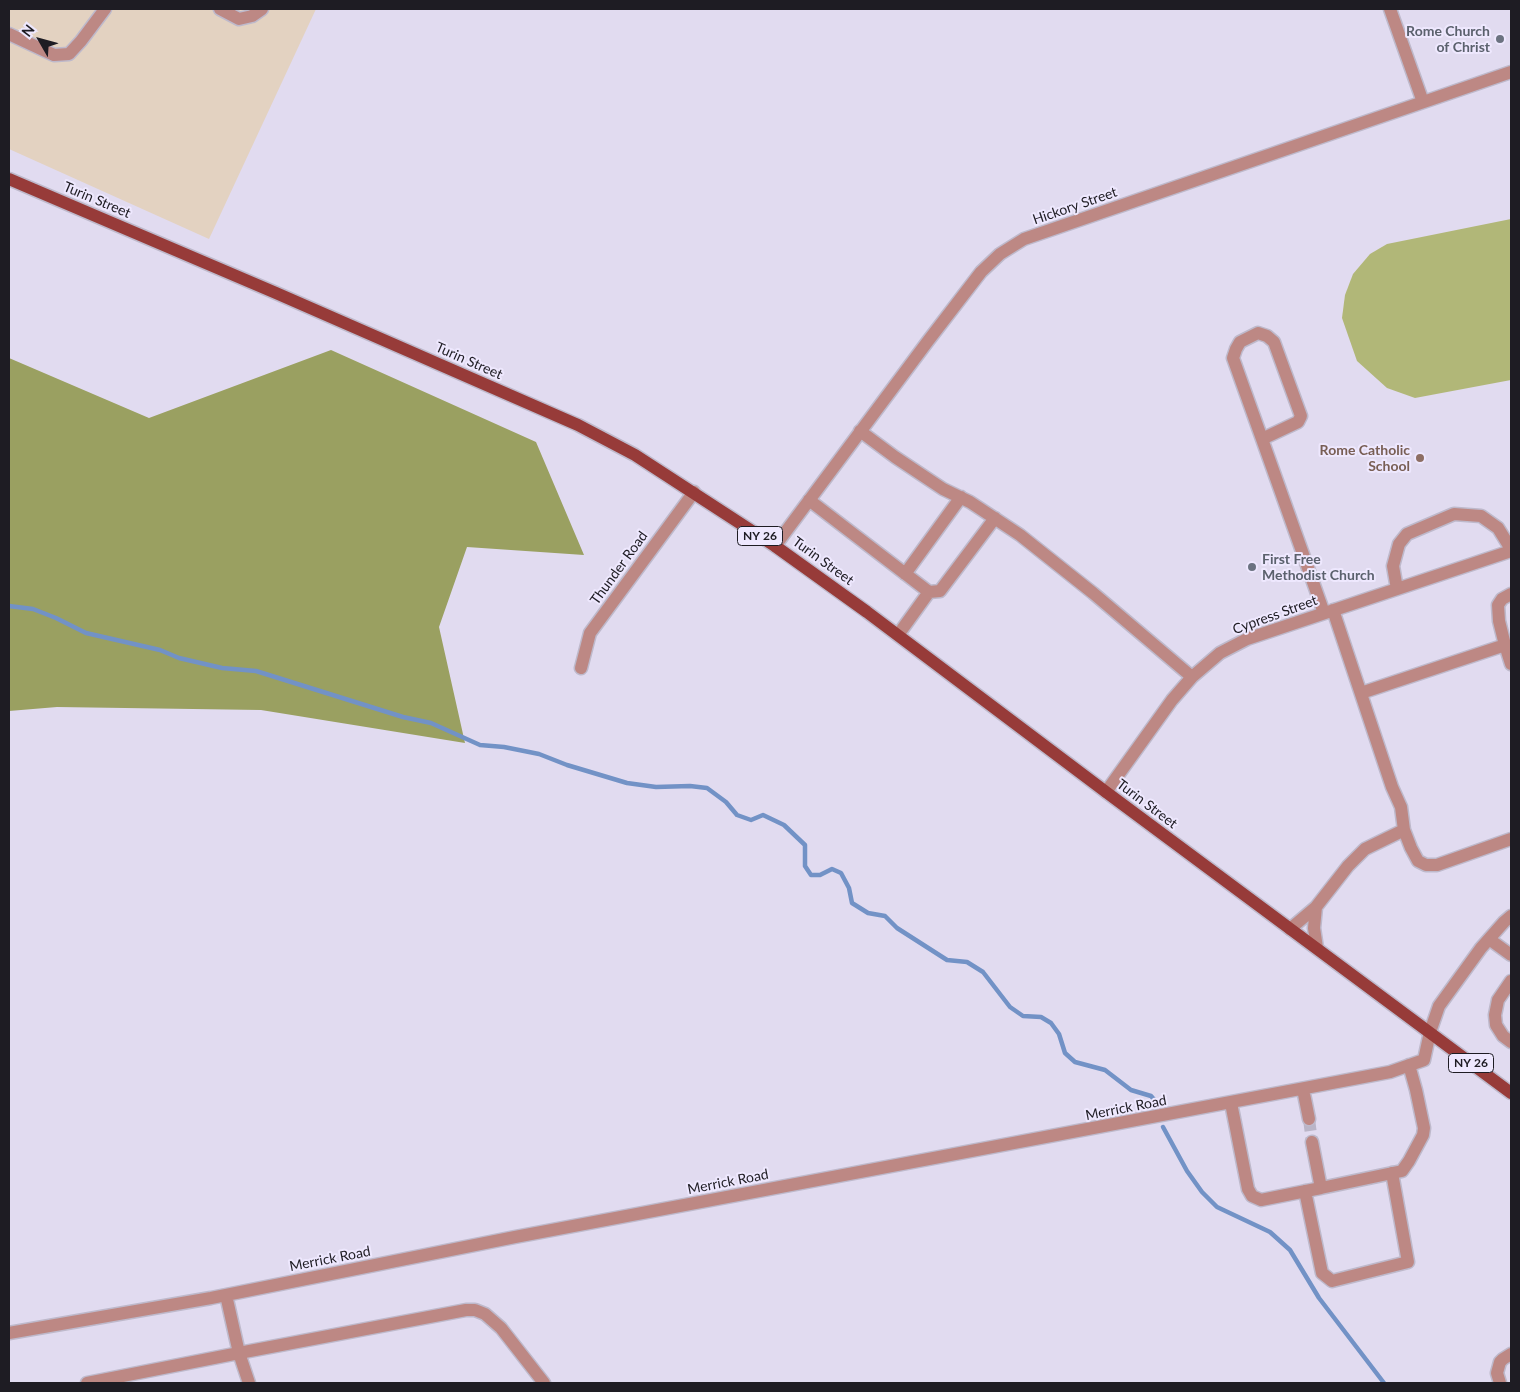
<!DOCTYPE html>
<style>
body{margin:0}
#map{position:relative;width:1520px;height:1392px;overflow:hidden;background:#e1dbf0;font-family:Lato,sans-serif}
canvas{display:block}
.frame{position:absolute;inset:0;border:10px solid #1e1c23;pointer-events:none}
.north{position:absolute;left:15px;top:15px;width:50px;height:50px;-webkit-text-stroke:4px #eee8fe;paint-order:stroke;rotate:308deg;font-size:14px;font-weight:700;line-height:20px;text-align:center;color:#1e1c23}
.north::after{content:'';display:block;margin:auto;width:18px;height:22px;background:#1e1c23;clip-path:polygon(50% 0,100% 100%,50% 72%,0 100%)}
</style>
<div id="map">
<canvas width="1520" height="1392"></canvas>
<div class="frame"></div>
<div class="north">N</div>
</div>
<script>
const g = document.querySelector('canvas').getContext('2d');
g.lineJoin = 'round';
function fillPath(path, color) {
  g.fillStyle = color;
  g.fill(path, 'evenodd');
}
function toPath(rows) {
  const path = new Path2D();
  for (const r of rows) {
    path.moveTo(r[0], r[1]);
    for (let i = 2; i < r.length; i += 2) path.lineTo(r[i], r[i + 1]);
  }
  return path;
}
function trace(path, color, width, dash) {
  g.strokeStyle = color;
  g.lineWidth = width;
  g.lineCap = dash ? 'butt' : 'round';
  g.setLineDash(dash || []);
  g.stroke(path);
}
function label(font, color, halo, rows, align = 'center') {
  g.font = font + ' Lato,sans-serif';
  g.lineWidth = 4;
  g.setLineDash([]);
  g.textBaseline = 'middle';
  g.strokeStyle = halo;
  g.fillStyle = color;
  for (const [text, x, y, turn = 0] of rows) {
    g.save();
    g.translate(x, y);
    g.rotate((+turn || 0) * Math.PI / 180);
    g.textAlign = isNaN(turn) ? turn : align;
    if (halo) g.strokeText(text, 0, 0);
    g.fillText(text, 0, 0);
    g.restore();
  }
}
fillPath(toPath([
 [9,9,316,9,209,239,9,149]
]), '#e3d2c1');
fillPath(toPath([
 [1511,219,1511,380,1415,398,1387,388,1357,361,1342,318,1345,295,1353,274,1370,254,1387,244]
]), '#b1b778');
fillPath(toPath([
 [331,350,536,442,584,555,467,547,439,627,465,743,261,710,57,707,9,711,9,358,149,418]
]), '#9aa061');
trace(toPath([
 [9,606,33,609,56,618,86,633,160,650,179,658,222,668,256,671,403,717,431,723,480,745,504,747,539,754,567,765,627,783,656,787,690,786,707,788,726,802,737,815,751,820,763,815,784,825,805,845,805,866,811,875,820,875,832,869,841,873,849,888,852,903,868,913,885,916,897,928,947,960,967,962,983,972,1010,1007,1023,1016,1041,1017,1051,1023,1059,1034,1065,1053,1075,1062,1105,1070,1131,1090,1151,1096,1158,1104],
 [1163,1127,1187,1171,1202,1192,1217,1207,1270,1232,1290,1250,1319,1298,1384,1383]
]), '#7292c6', 4.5);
trace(toPath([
 [1309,1119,1312,1142]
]), '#bab5c7', 12, [12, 6]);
const minor = toPath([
 [220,9,239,19,252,16,262,9],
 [1390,9,1423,102],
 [9,34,54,55,69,54,81,41,105,9],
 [860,431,895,457,943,489,970,502,1020,535,1093,593,1192,677],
 [1262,439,1298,422,1301,416,1274,342,1267,336,1258,333,1240,342,1236,349,1233,358,1262,439,1324,613],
 [809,500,929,592,898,635],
 [775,546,928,341,981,272,1000,254,1024,239,1511,72],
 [905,574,961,497],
 [1397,589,1393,566,1399,544,1407,534,1454,514,1481,516,1498,528,1511,549],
 [929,592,940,591,995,518],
 [1505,645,1499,621,1498,605,1502,599,1511,594],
 [581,668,590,633,694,492],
 [1361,693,1505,645,1511,664],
 [1106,792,1172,700,1192,677,1220,653,1247,639,1511,551],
 [1404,830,1411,848,1418,861,1426,865,1437,865,1511,839],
 [1316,907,1314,928,1317,948],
 [1290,929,1316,907,1348,866,1365,849,1404,830,1401,807,1392,787,1333,610],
 [1489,939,1511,955],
 [1511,981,1498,1000,1495,1015,1496,1025,1503,1036,1511,1042],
 [1303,1089,1309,1119],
 [1231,1103,1248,1189,1252,1196,1261,1200,1321,1188,1312,1142],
 [1321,1188,1402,1171,1409,1161,1423,1135,1424,1128,1416,1090,1409,1065],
 [1305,1191,1322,1273,1332,1281,1408,1262,1392,1173],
 [226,1295,239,1353,249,1383],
 [9,1333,211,1298,515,1237,1390,1072,1424,1060,1430,1032,1439,1006,1481,948,1504,922,1511,916],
 [87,1383,239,1353,466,1310,475,1310,485,1314,501,1328,544,1383],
 [1500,1383,1497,1373,1500,1362,1503,1359,1511,1354]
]);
const major = toPath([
 [9,179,276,293,578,425,635,455,775,546,867,612,1106,792,1511,1093]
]);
trace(minor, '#beb9cb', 15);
trace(major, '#beb9cb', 15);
trace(minor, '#bd8884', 12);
trace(major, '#973b39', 12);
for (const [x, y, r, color] of [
 [1500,39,5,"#6b7280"],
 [1420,458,5,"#8d6e63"],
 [1252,567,5,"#6b7280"]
]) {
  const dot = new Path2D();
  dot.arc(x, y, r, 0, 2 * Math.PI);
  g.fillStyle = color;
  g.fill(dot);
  trace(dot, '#eee8fe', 2);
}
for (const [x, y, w] of [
 [760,536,45],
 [1471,1063,45]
]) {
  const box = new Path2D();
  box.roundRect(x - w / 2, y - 9.5, w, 19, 4);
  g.fillStyle = '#eee8fe';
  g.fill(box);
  trace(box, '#1e1c23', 1);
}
label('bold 12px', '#1e1c23', null, [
 ["NY 26",760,536],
 ["NY 26",1471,1063]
]);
label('bold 14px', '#5b616d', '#eee8fe', [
 ["Rome Church",1490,31],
 ["of Christ",1490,47],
 ["First Free",1262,559,"left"],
 ["Methodist Church",1262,575,"left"]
], 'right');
label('14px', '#1e1c23', '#eee8fe', [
 ["Turin Street",97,200,23],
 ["Hickory Street",1075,206,-19],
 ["Turin Street",469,361,24],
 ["Turin Street",823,561,36],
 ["Thunder Road",619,568,-54],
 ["Cypress Street",1275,615,-20],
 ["Turin Street",1147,804,37],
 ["Merrick Road",1126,1108,-11],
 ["Merrick Road",728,1182,-11],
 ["Merrick Road",330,1259,-11]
]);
label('bold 14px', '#785e54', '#eee8fe', [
 ["Rome Catholic",1410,450],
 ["School",1410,466]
], 'right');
</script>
